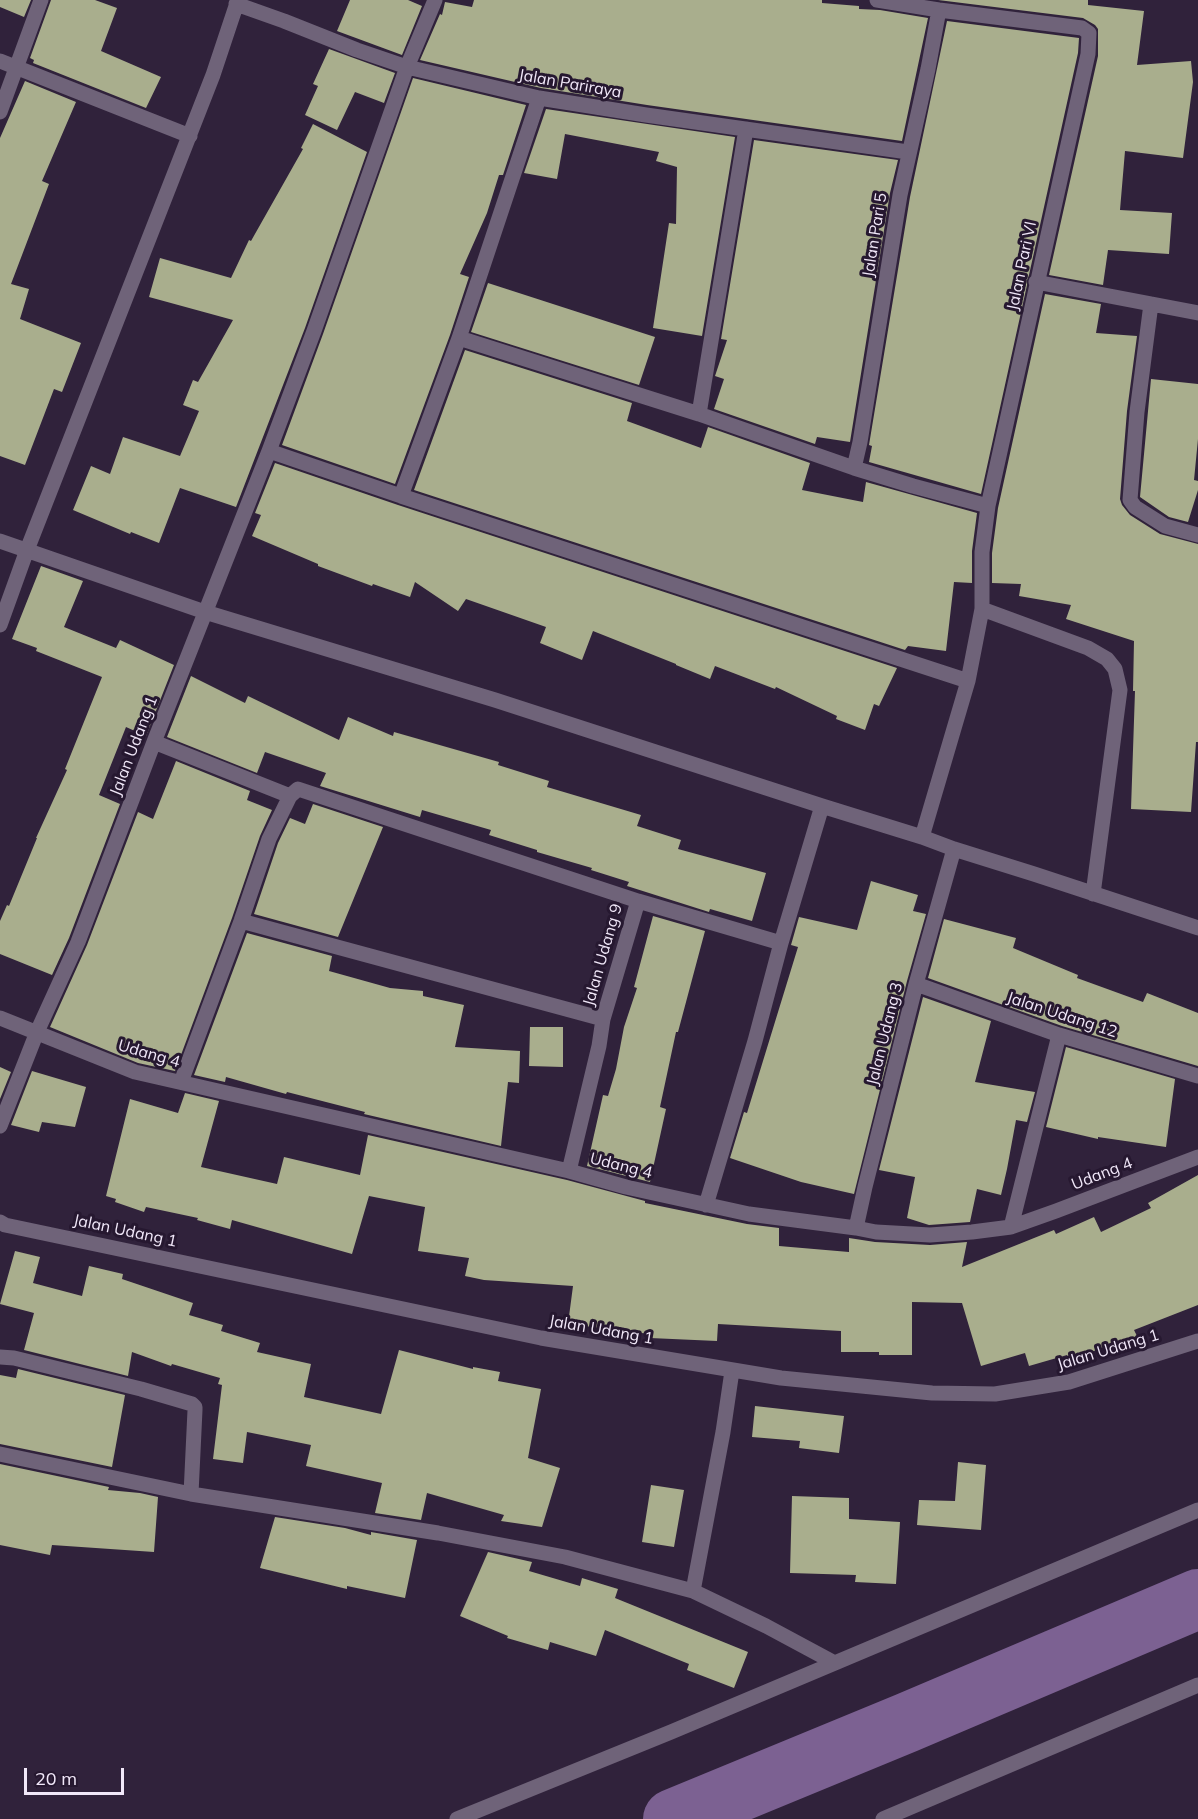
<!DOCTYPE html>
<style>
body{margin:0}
#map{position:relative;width:1198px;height:1819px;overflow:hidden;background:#30223b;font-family:Mulish,sans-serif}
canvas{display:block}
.scale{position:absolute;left:24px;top:1768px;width:100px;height:27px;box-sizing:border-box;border:3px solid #f1e8f9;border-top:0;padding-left:8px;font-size:18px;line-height:21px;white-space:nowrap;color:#f1e8f9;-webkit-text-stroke:4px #261830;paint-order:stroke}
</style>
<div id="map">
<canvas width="1198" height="1819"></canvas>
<div class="scale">20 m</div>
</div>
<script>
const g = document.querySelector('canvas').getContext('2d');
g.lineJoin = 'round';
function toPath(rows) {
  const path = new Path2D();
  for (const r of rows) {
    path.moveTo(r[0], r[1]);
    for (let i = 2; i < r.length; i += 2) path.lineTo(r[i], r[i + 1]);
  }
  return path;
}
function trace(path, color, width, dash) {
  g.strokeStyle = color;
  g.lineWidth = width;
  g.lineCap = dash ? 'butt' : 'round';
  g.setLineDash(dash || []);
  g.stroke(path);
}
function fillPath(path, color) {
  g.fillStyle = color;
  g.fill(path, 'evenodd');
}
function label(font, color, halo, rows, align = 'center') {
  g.font = font + ' Mulish,sans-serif';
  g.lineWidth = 6;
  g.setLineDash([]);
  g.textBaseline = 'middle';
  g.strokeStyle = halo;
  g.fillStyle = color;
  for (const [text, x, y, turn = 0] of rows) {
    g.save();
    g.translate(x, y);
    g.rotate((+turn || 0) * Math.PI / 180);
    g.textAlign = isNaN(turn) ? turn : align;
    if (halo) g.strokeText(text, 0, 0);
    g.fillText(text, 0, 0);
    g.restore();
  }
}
trace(toPath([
 [673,1819,906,1723,1198,1599]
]), '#7c6192', 60);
fillPath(toPath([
 [0,0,31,0,24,17,0,7],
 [51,0,95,0,117,8,101,51,161,77,146,108,33,63,34,60,30,58],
 [350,0,408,0,422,6,402,55,337,31],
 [474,0,822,0,822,3,859,6,859,9,880,10,928,18,902,141,647,105,541,88,420,60,440,14,442,15,445,2,472,7],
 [938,0,1088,0,1088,5,1144,11,1137,65,1191,61,1193,82,1183,158,1125,151,1120,210,1172,213,1169,254,1108,250,1103,285,1049,275,1098,56,1098,29,1095,25,1083,18],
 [947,21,1079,38,1078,53,1029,275,1027,280,1027,285,981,494,869,462,872,446,869,445,910,197],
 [329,49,395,73,384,103,355,92,337,130,305,115,318,86,313,84],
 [413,78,526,105,503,175,499,175,487,213,460,274,469,277,450,335,395,484,282,445,323,334],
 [25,81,76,102,42,181,49,184,11,284,29,289,20,319,81,343,62,392,54,389,25,465,0,456,0,138],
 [546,109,735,137,702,336,653,328,669,223,676,224,677,167,656,161,659,152,565,134,557,179,524,173],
 [313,124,367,152,305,328,236,507,180,488,159,543,131,532,130,534,73,510,91,466,110,474,123,437,180,456,199,411,183,405,193,380,198,382,233,320,149,297,160,258,231,278,249,240,251,241,303,149,301,148],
 [754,140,898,160,890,193,850,442,817,437,815,444,714,409,724,379,715,376,727,340,721,339],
 [488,283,655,337,639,385,471,332],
 [1045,294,1101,304,1096,333,1137,336,1127,411,1120,499,1122,505,1130,515,1160,534,1198,544,1198,742,1196,742,1191,812,1131,809,1135,691,1133,691,1134,641,1066,619,1071,605,1019,596,1021,584,992,583,992,553,998,508],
 [465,350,632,403,627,421,701,448,708,427,810,463,802,490,863,502,866,482,977,513,972,551,972,583,954,582,946,651,908,646,905,650,414,490],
 [1151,379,1198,384,1198,439,1194,480,1198,481,1198,490,1188,522,1169,517,1140,497],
 [275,463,398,505,897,668,879,706,874,704,865,730,836,719,837,716,776,687,775,689,715,666,710,679,676,665,676,664,593,631,582,660,540,643,546,627,466,599,458,611,415,582,410,597,373,584,372,586,318,566,318,564,252,536,261,515,255,513],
 [41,566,83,581,64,627,116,648,120,640,174,665,146,736,126,727,99,795,120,804,69,938,52,975,0,954,0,921,7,905,9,906,37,838,36,838,67,770,65,769,102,677,36,651,37,648,12,639],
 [191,676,245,703,248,696,339,740,348,717,393,736,394,732,499,762,498,765,549,781,547,787,641,815,637,826,681,840,678,849,766,873,752,921,710,909,709,912,627,886,629,882,591,870,592,868,537,852,537,850,489,835,491,830,422,810,420,817,320,786,326,773,265,752,257,773,167,737],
 [176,761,250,791,247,800,272,810,260,836,232,918,175,1071,138,1063,50,1027,87,945,138,812,153,819],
 [313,804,383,827,338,937,254,914,278,843,290,818,305,824],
 [871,881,918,895,913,911,926,914,907,981,854,1194,801,1182,730,1158,744,1112,747,1113,798,947,791,945,799,917,857,930],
 [653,916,705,931,678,1032,676,1032,660,1107,666,1109,650,1182,587,1166,603,1095,608,1096,616,1069,624,1027,637,988,634,987],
 [944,919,1016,938,1013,948,1078,975,1077,978,1143,1002,1147,993,1198,1013,1198,1066,1062,1026,928,978],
 [247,933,332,956,329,971,390,988,423,991,423,996,464,1005,455,1047,520,1051,519,1083,508,1082,501,1146,364,1114,365,1112,287,1092,286,1094,226,1077,225,1082,194,1075],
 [923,997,991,1021,975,1082,1035,1092,1027,1122,1016,1120,1007,1169,1001,1195,977,1189,970,1222,929,1225,907,1218,915,1177,879,1170],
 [530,1027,563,1027,563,1067,529,1066],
 [1066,1047,1175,1079,1166,1147,1098,1137,1098,1139,1046,1127],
 [0,1067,11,1072,0,1099],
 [32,1071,86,1087,75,1127,42,1122,39,1132,11,1125],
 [185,1093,219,1101,201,1167,277,1184,284,1157,360,1175,368,1135,567,1180,645,1201,645,1203,747,1224,779,1228,779,1246,849,1252,849,1238,875,1242,930,1245,967,1242,962,1267,1054,1230,1056,1234,1094,1217,1101,1232,1151,1208,1148,1203,1198,1175,1198,1305,1134,1330,1140,1342,1110,1355,1106,1346,1070,1361,1067,1355,1029,1366,1025,1353,981,1366,962,1303,912,1302,912,1355,879,1355,879,1352,841,1352,841,1331,718,1324,717,1341,650,1338,650,1334,568,1324,573,1286,484,1280,465,1276,469,1258,418,1251,425,1207,369,1196,352,1254,232,1220,230,1229,197,1220,198,1218,146,1207,144,1212,115,1202,116,1199,106,1196,130,1099,178,1113],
 [15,1251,40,1257,33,1283,82,1296,89,1266,123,1274,122,1279,193,1303,189,1315,223,1325,221,1331,260,1343,257,1352,311,1364,304,1397,381,1414,399,1350,473,1369,473,1367,500,1372,498,1381,541,1389,528,1458,560,1468,542,1527,501,1521,504,1515,427,1493,421,1520,375,1513,382,1483,306,1466,311,1445,247,1432,243,1463,213,1459,222,1385,218,1384,220,1378,172,1364,171,1366,132,1352,128,1376,24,1350,34,1313,0,1304],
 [18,1369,125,1395,112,1467,0,1444,0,1375,16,1378],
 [755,1406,844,1416,839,1453,799,1448,800,1441,752,1437],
 [958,1462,986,1465,981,1530,917,1525,919,1500,955,1501],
 [0,1464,109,1487,108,1490,140,1493,158,1497,154,1552,52,1545,50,1555,0,1545],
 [651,1485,684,1490,674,1547,642,1542],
 [792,1496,849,1498,849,1519,900,1522,896,1584,855,1582,856,1575,790,1573],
 [275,1517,345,1528,371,1535,371,1532,417,1540,405,1598,347,1586,347,1589,260,1568],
 [488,1552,532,1562,529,1571,580,1586,582,1578,618,1589,615,1598,748,1652,734,1688,687,1670,689,1664,605,1630,596,1656,550,1642,548,1650,507,1638,508,1636,460,1616]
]), '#a9ae8d');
trace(toPath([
 [877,0,939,10,1082,28,1089,33,1088,54,988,506],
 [236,4,284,21,357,50,407,67,539,98,646,115,908,152],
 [0,61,190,136],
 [539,98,459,338,699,414,854,468,913,486,988,506,982,552,982,609,968,681,922,837],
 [0,112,41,0],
 [1036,282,1198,313],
 [1151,304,1137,412,1130,500,1135,507,1165,526,1198,535],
 [459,338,401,496,968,681],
 [699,414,746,129],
 [269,451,401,496],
 [854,468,860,442,900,195,928,69,939,10],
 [0,541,205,612,495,700,822,806,922,837,954,849,1034,874,1198,928],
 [982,609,1088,648,1107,659,1115,669,1120,690,1093,894],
 [0,625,27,550,213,75,238,0],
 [154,742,290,796],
 [241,921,603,1019,599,1046,569,1171],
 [916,984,1059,1035,1198,1076],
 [0,1018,135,1072,569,1171,626,1187,749,1214,856,1228,876,1232,930,1235,972,1232,1011,1227,1056,1211,1198,1157],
 [603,1019,638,901],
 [181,1082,241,921,269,839,290,796,298,789,638,901,781,943,822,806],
 [0,1126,37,1032,78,942,154,742,269,451,314,331,407,67,435,0],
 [706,1205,755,1041,781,943],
 [0,1222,5,1225,541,1338,781,1378,932,1393,995,1394,1069,1382,1198,1341],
 [1011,1227,1059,1035],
 [856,1228,865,1187,916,984,954,849],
 [0,1357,14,1358,141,1389,192,1404,195,1407,195,1410,191,1494],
 [0,1454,191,1494,438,1533,565,1557,693,1591,766,1626,833,1662],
 [693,1591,723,1432,732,1371],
 [457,1819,671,1732,1198,1510]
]), '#6f6379', 15);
trace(toPath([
 [883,1819,1198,1685]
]), '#6f6379', 15);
label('16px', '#f1e8f9', '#261830', [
 ["Jalan Pariraya",570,84,10],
 ["Jalan Pari 5",875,235,-81],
 ["Jalan Pari VI",1022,266,-78],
 ["Jalan Udang 1",134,746,-69],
 ["Jalan Udang 9",603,955,-74],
 ["Jalan Udang 12",1062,1015,18],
 ["Jalan Udang 3",885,1034,-76],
 ["Udang 4",149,1054,16],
 ["Udang 4",621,1166,14],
 ["Udang 4",1102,1174,-21],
 ["Jalan Udang 1",125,1231,12],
 ["Jalan Udang 1",601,1330,10],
 ["Jalan Udang 1",1108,1350,-17]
]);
</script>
